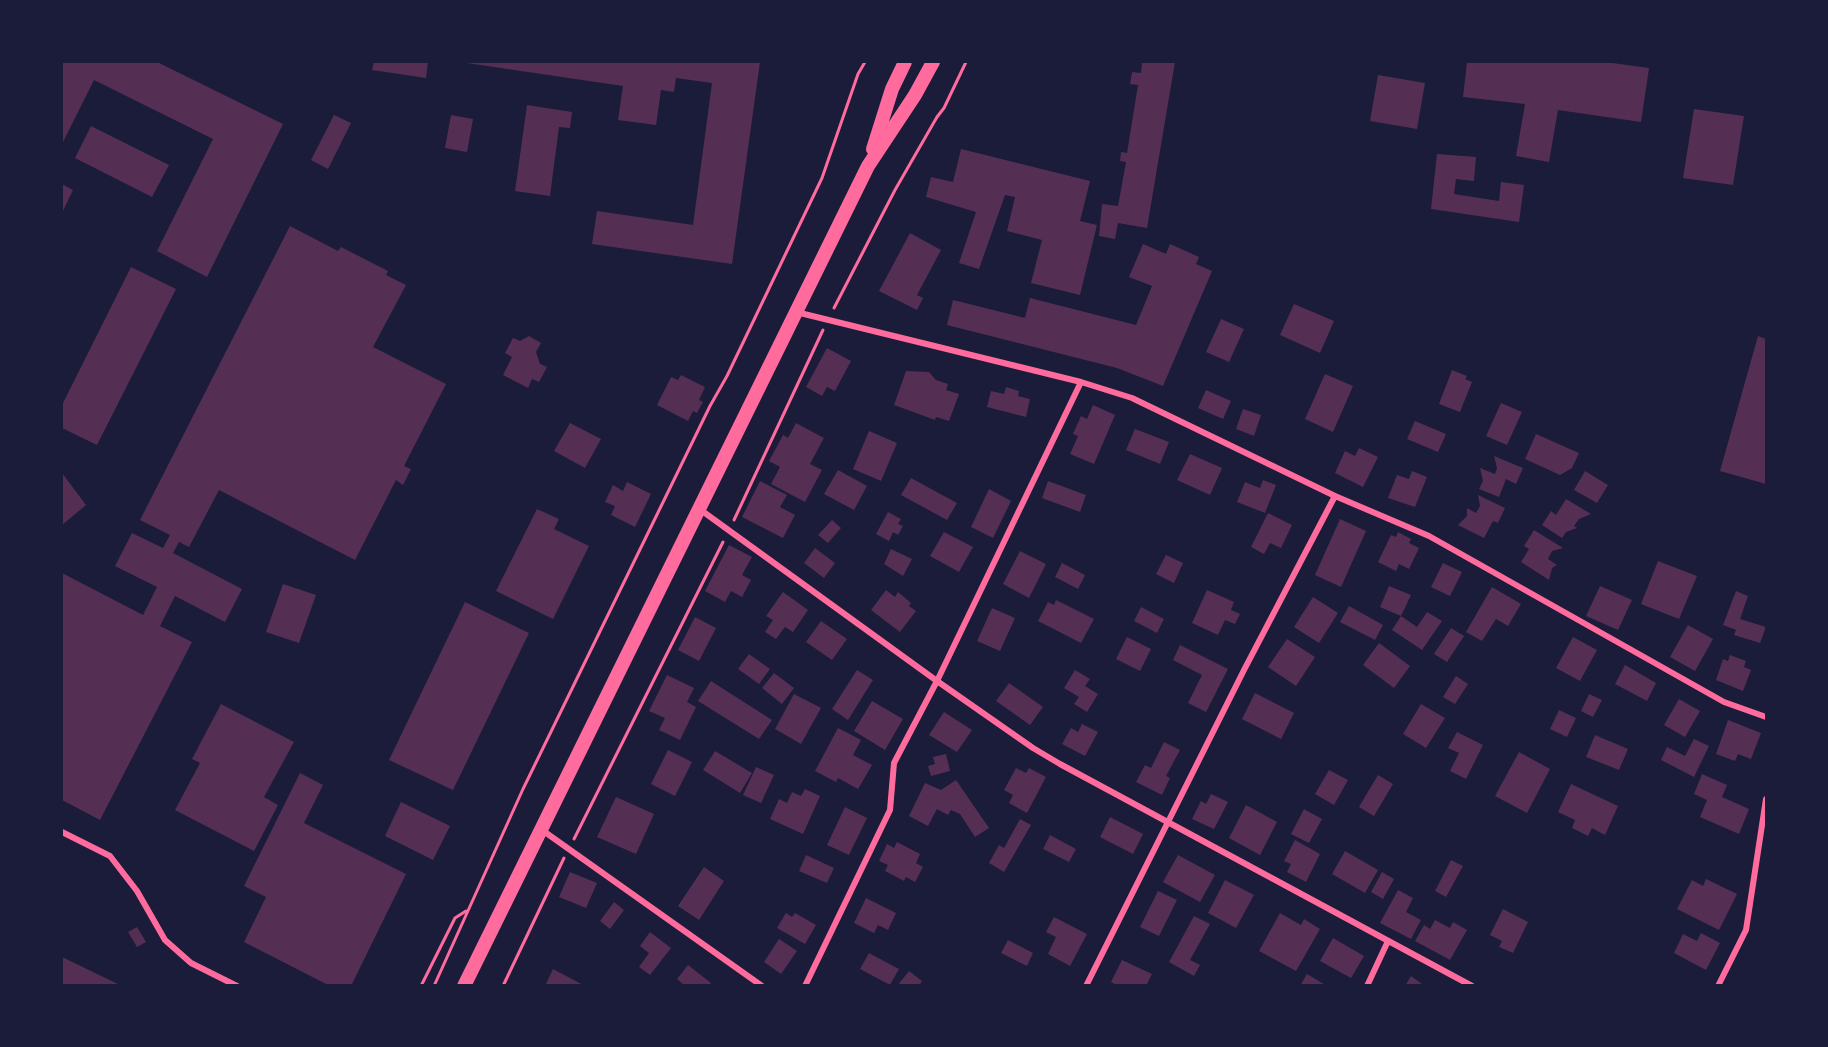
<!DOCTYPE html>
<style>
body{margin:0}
#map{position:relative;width:1828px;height:1047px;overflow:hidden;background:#1b1b3a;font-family:Karla,sans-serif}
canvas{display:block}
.frame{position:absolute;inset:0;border:63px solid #1b1b3a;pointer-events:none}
</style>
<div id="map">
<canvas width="1828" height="1047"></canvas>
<div class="frame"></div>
</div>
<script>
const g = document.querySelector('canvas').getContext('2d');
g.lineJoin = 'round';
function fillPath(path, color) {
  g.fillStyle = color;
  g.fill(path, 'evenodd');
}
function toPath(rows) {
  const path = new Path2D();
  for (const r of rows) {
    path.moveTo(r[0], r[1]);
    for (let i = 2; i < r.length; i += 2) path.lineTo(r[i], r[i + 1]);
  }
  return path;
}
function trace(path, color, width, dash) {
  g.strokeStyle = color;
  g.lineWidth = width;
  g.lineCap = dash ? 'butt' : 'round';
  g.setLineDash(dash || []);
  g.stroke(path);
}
fillPath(toPath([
 [62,62,157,62,283,124,207,277,157,251,213,139,94,80,62,144],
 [374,62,428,62,426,78,372,70],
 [460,62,760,62,732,264,592,244,597,211,693,225,712,83,676,78,674,92,661,90,656,125,618,120,623,86],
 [1142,62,1175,62,1147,228,1118,223,1115,239,1099,236,1102,204,1118,206,1126,162,1120,161,1121,152,1127,153,1138,85,1130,84,1132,72,1141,73],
 [1467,62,1605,62,1649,68,1641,122,1558,110,1549,162,1516,156,1525,104,1463,97],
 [1378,75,1425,83,1417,129,1370,121],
 [527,105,572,112,570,128,559,127,550,196,515,191],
 [1694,109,1744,116,1733,185,1683,178],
 [334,115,351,123,328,169,311,160],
 [451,115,473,119,467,152,445,148],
 [91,126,169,165,152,197,75,158],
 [961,149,1090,181,1080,221,1097,225,1080,295,1031,283,1042,240,1007,231,1015,197,1005,195,979,269,959,263,976,212,926,197,931,177,953,182],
 [1437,154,1476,157,1474,181,1456,179,1454,194,1499,201,1501,182,1524,185,1519,222,1431,209],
 [62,184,73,190,62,213],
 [290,226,338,251,341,247,388,271,386,275,406,285,373,347,446,384,404,466,411,469,403,485,396,480,355,560,219,490,189,547,179,542,173,553,242,589,225,622,175,596,160,626,192,642,100,820,62,800,62,573,143,615,157,587,115,566,132,533,163,548,170,535,140,520],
 [910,233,941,250,917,295,923,298,917,310,879,291],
 [1143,244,1166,254,1170,244,1199,257,1196,264,1212,271,1163,386,1117,368,947,325,953,300,1025,318,1030,298,1136,325,1152,286,1129,277],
 [131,267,176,289,97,445,62,428,62,405],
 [1294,304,1334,321,1320,353,1280,335],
 [1221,319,1244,329,1229,362,1206,352],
 [529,336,541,343,536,352,540,364,547,367,539,382,532,379,528,388,503,375,512,357,505,353,513,338,520,341],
 [1758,336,1766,339,1766,484,1720,471],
 [827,348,851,361,835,391,827,387,822,396,806,387],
 [1452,370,1467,376,1465,379,1472,382,1460,412,1439,404],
 [906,371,929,372,936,380,948,384,946,390,959,394,949,421,936,417,935,420,894,405],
 [1325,374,1353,386,1333,432,1305,419],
 [681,375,705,387,699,400,703,402,697,413,693,411,688,421,657,405,671,377,678,380],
 [1006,387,1019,391,1018,396,1030,399,1026,417,987,407,991,391,1004,394],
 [1206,390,1231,401,1223,419,1198,408],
 [1501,403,1522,412,1507,445,1486,436],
 [1093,405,1115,415,1094,464,1070,454,1078,436,1073,434,1081,416,1087,419],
 [1243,409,1261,415,1254,436,1236,429],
 [1415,421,1446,434,1438,452,1407,439],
 [570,423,601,439,585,468,554,451],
 [796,423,824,438,810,464,822,470,805,502,771,484,780,467,769,461,783,435,788,438],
 [1135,429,1169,442,1160,464,1126,450],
 [869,431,897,443,881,481,853,469],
 [1536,434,1579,453,1572,468,1560,475,1525,459],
 [1359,448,1378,457,1363,487,1335,473,1345,451,1355,456],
 [1190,454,1222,468,1210,495,1177,480],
 [1494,456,1523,468,1516,484,1506,479,1499,497,1479,489,1483,481,1480,468,1495,474,1497,468],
 [838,470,867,486,854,510,824,494],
 [1412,471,1427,477,1415,507,1388,498,1397,475,1409,479],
 [1585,471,1608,485,1597,503,1574,490],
 [62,473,86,505,62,525],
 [911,478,957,503,947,520,901,495],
 [1263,480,1276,485,1265,513,1237,502,1245,482,1260,488],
 [760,481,787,495,780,507,795,515,783,538,742,517],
 [1048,481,1086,495,1080,512,1042,498],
 [627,482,651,494,635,527,611,515,615,506,605,502,613,485,623,491],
 [989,489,1011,501,993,538,971,527],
 [1478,495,1505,508,1498,523,1493,521,1484,538,1458,525,1467,516,1467,508,1476,513,1480,506],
 [1566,499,1591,514,1579,519,1574,526,1577,528,1566,532,1562,538,1542,525,1551,511,1556,515],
 [537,509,559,519,554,529,589,546,553,619,496,591],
 [888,512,901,519,898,524,903,526,898,535,893,532,889,541,876,534],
 [1268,513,1292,525,1281,548,1270,543,1264,554,1251,547],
 [1340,519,1366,531,1341,587,1315,575],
 [832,520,841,528,828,543,818,535],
 [1534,530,1563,548,1552,551,1548,559,1557,565,1552,568,1549,580,1521,562,1529,549,1524,546],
 [944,532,973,547,959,572,930,556],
 [1398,532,1411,539,1409,543,1419,548,1409,569,1399,564,1396,571,1378,562,1391,535,1396,537],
 [729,545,752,557,742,575,751,580,742,597,731,591,725,602,705,591],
 [815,548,835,563,824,578,804,563],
 [891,549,912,559,903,576,884,564],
 [1020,551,1046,564,1029,598,1003,584],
 [1166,555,1183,563,1174,583,1156,574],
 [1658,561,1697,576,1679,619,1641,604],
 [1062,563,1085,575,1078,589,1055,577],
 [1443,563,1462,572,1450,596,1431,587],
 [283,584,316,595,299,643,266,632],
 [1389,586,1411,595,1401,616,1380,607],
 [1600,586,1632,600,1618,630,1586,616],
 [1492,587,1521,604,1508,626,1496,619,1482,641,1466,632],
 [886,590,895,597,898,592,911,603,909,606,916,611,900,632,871,610],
 [1207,590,1234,602,1231,610,1240,614,1235,624,1225,620,1218,635,1192,623],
 [1736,591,1748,596,1740,619,1766,627,1760,643,1734,635,1736,630,1723,625],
 [783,592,808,610,793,632,785,627,776,639,765,632,773,620,766,616],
 [1313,597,1338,613,1319,643,1294,627],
 [1056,600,1094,619,1081,643,1038,621,1048,602,1054,605],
 [465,602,529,633,453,790,389,760],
 [1349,606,1383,625,1375,640,1340,622],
 [1141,607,1164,619,1157,633,1134,621],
 [992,608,1015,618,1000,651,977,641],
 [1427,612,1442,621,1422,650,1392,630,1401,616,1417,627],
 [695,617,716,628,699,661,678,650],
 [821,621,847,639,832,660,806,642],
 [1688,625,1713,639,1695,671,1670,657],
 [1451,628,1464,636,1447,662,1434,654],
 [1127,637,1151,649,1140,671,1116,659],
 [1573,637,1597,650,1580,681,1556,668],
 [1287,639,1315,657,1296,686,1268,667],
 [1379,643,1410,666,1394,688,1363,665],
 [1180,645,1228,669,1206,712,1188,703,1202,675,1173,660],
 [749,654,770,669,759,684,738,669],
 [1730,655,1746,661,1744,667,1751,670,1743,691,1716,680,1723,659,1728,661],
 [1625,665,1656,683,1647,701,1615,684],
 [857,670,873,680,848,720,832,709],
 [1075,670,1090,679,1085,686,1098,694,1087,712,1074,704,1079,697,1064,688],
 [774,673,794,688,782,704,762,688],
 [667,675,694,688,687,702,696,707,680,740,659,730,665,718,649,711],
 [1456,676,1468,684,1455,704,1443,697],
 [711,681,772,720,759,739,698,701],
 [1009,683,1043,707,1030,725,996,701],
 [1255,693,1294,713,1281,739,1242,719],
 [794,694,821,708,801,744,775,729],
 [1589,694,1602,700,1593,717,1581,711],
 [1679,699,1700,711,1685,737,1664,725],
 [872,701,903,719,885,750,854,731],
 [221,704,294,742,264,797,278,805,254,851,175,810,200,763,192,759],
 [1421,704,1445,718,1426,748,1403,734],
 [1559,710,1576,718,1567,737,1550,729],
 [944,712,972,730,957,752,929,735],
 [1728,720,1761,733,1751,759,1738,754,1735,761,1716,754],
 [1082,724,1098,732,1085,756,1062,744,1071,728,1078,732],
 [838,728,861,740,853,755,872,765,858,789,838,778,836,782,815,771],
 [1457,732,1483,745,1466,779,1450,771,1459,753,1448,748],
 [1595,735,1628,749,1619,770,1586,757],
 [1694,739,1709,746,1694,777,1661,760,1667,747,1685,756],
 [1164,742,1180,750,1166,776,1170,778,1162,795,1136,782,1145,765,1151,768],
 [668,750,692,762,675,796,651,784],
 [715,751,752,773,740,793,703,770],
 [1519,752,1550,769,1527,813,1495,796],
 [946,754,950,771,931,776,928,766,935,764,933,757],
 [756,767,774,775,761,803,743,795],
 [1016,768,1026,773,1029,768,1046,777,1027,813,1009,803,1013,795,1004,790],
 [1329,770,1348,780,1334,805,1315,794],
 [300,773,323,785,304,823,406,874,351,986,330,986,244,942,266,897,244,886],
 [1702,774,1727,785,1722,797,1749,809,1739,834,1700,817,1707,800,1694,794],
 [1378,775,1393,784,1374,816,1359,807],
 [956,780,989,828,975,837,960,814,951,810,948,815,937,809,928,826,909,816,925,783,941,790],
 [1571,784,1618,806,1605,835,1592,828,1588,836,1572,828,1575,820,1558,812],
 [805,789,820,796,803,834,770,819,779,799,787,803,792,792,801,796],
 [1211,794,1228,802,1214,829,1192,819,1201,801,1206,804],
 [616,797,654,814,636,854,597,837],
 [401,802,450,826,433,860,385,836],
 [1246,805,1277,822,1260,855,1229,838],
 [845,807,867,818,849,855,827,845],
 [1304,809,1322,819,1309,843,1291,834],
 [1110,817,1143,834,1133,854,1100,837],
 [1020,819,1031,825,1004,872,989,863,999,845,1004,848],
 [1050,835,1076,849,1069,862,1043,849],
 [1295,840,1320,854,1306,882,1287,872,1291,864,1284,861],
 [897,842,920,854,916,863,923,867,915,882,906,877,904,881,885,871,888,865,879,861,887,844,894,848],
 [1345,851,1378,870,1365,893,1332,874],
 [806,855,834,868,827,883,799,871],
 [1178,855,1215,875,1200,902,1163,882],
 [1451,860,1463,866,1446,897,1435,891],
 [704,867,724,881,699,920,678,906],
 [570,872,597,883,586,908,559,897],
 [1382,872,1394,879,1383,899,1371,892],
 [1706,879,1737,894,1719,930,1677,909,1692,880,1703,886],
 [1225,880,1254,895,1236,928,1208,913],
 [1398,890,1413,898,1406,912,1421,920,1411,939,1380,923],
 [1158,891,1177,900,1159,936,1140,927],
 [866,898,896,913,888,930,878,925,874,933,854,923],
 [614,902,624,910,610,929,600,921],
 [1503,909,1528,922,1513,953,1499,947,1502,941,1490,935],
 [786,913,792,917,795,913,816,925,805,944,777,928],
 [1280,913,1301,925,1304,919,1320,929,1296,971,1259,951],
 [1194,916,1210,924,1190,960,1200,965,1194,976,1169,962],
 [1054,917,1087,934,1070,966,1048,954,1056,937,1046,932],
 [1435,920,1450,928,1453,922,1467,930,1450,960,1415,941,1424,925,1430,929],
 [137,927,146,942,137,947,128,932],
 [650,932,671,948,650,975,639,967,649,953,640,946],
 [1701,933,1720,943,1706,970,1674,953,1683,934,1697,941],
 [1333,938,1364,956,1351,978,1320,961],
 [779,939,797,951,781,974,764,962],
 [1008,940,1033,953,1027,966,1001,953],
 [869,953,899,969,890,985,860,969],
 [62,957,122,986,74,986,71,984,70,986,62,986],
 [1122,960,1152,974,1146,986,1118,986,1111,982],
 [688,965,711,983,709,986,685,986,677,979],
 [553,969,585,986,545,986],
 [909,971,922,981,919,986,897,986],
 [1307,974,1327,986,1300,986],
 [1411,976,1425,986,1405,986]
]), '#542f53');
trace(toPath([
 [834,308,895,190,937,117,944,108,966,62],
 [734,520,823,330],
 [574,839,723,542],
 [421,986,455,918,466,911],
 [434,986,523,789,710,406,727,376,822,178,858,74,865,62],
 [503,986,564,858]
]), '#ff6b9d', 3);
trace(toPath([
 [796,312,1081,382,1132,398,1335,496,1429,536,1724,702,1766,717],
 [698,508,937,681,1033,748,1060,764,1472,986],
 [542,830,762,986],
 [62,832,110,856,137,891,165,940,191,963,237,986],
 [805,986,890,810,894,763,937,681,1081,382],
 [1086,986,1244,670,1335,496],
 [1367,986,1388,941],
 [1718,986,1746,930,1766,799]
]), '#ff6b9d', 6);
trace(toPath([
 [873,149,892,89,905,62],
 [464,986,868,166,915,95,933,62]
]), '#ff6b9d', 14);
</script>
